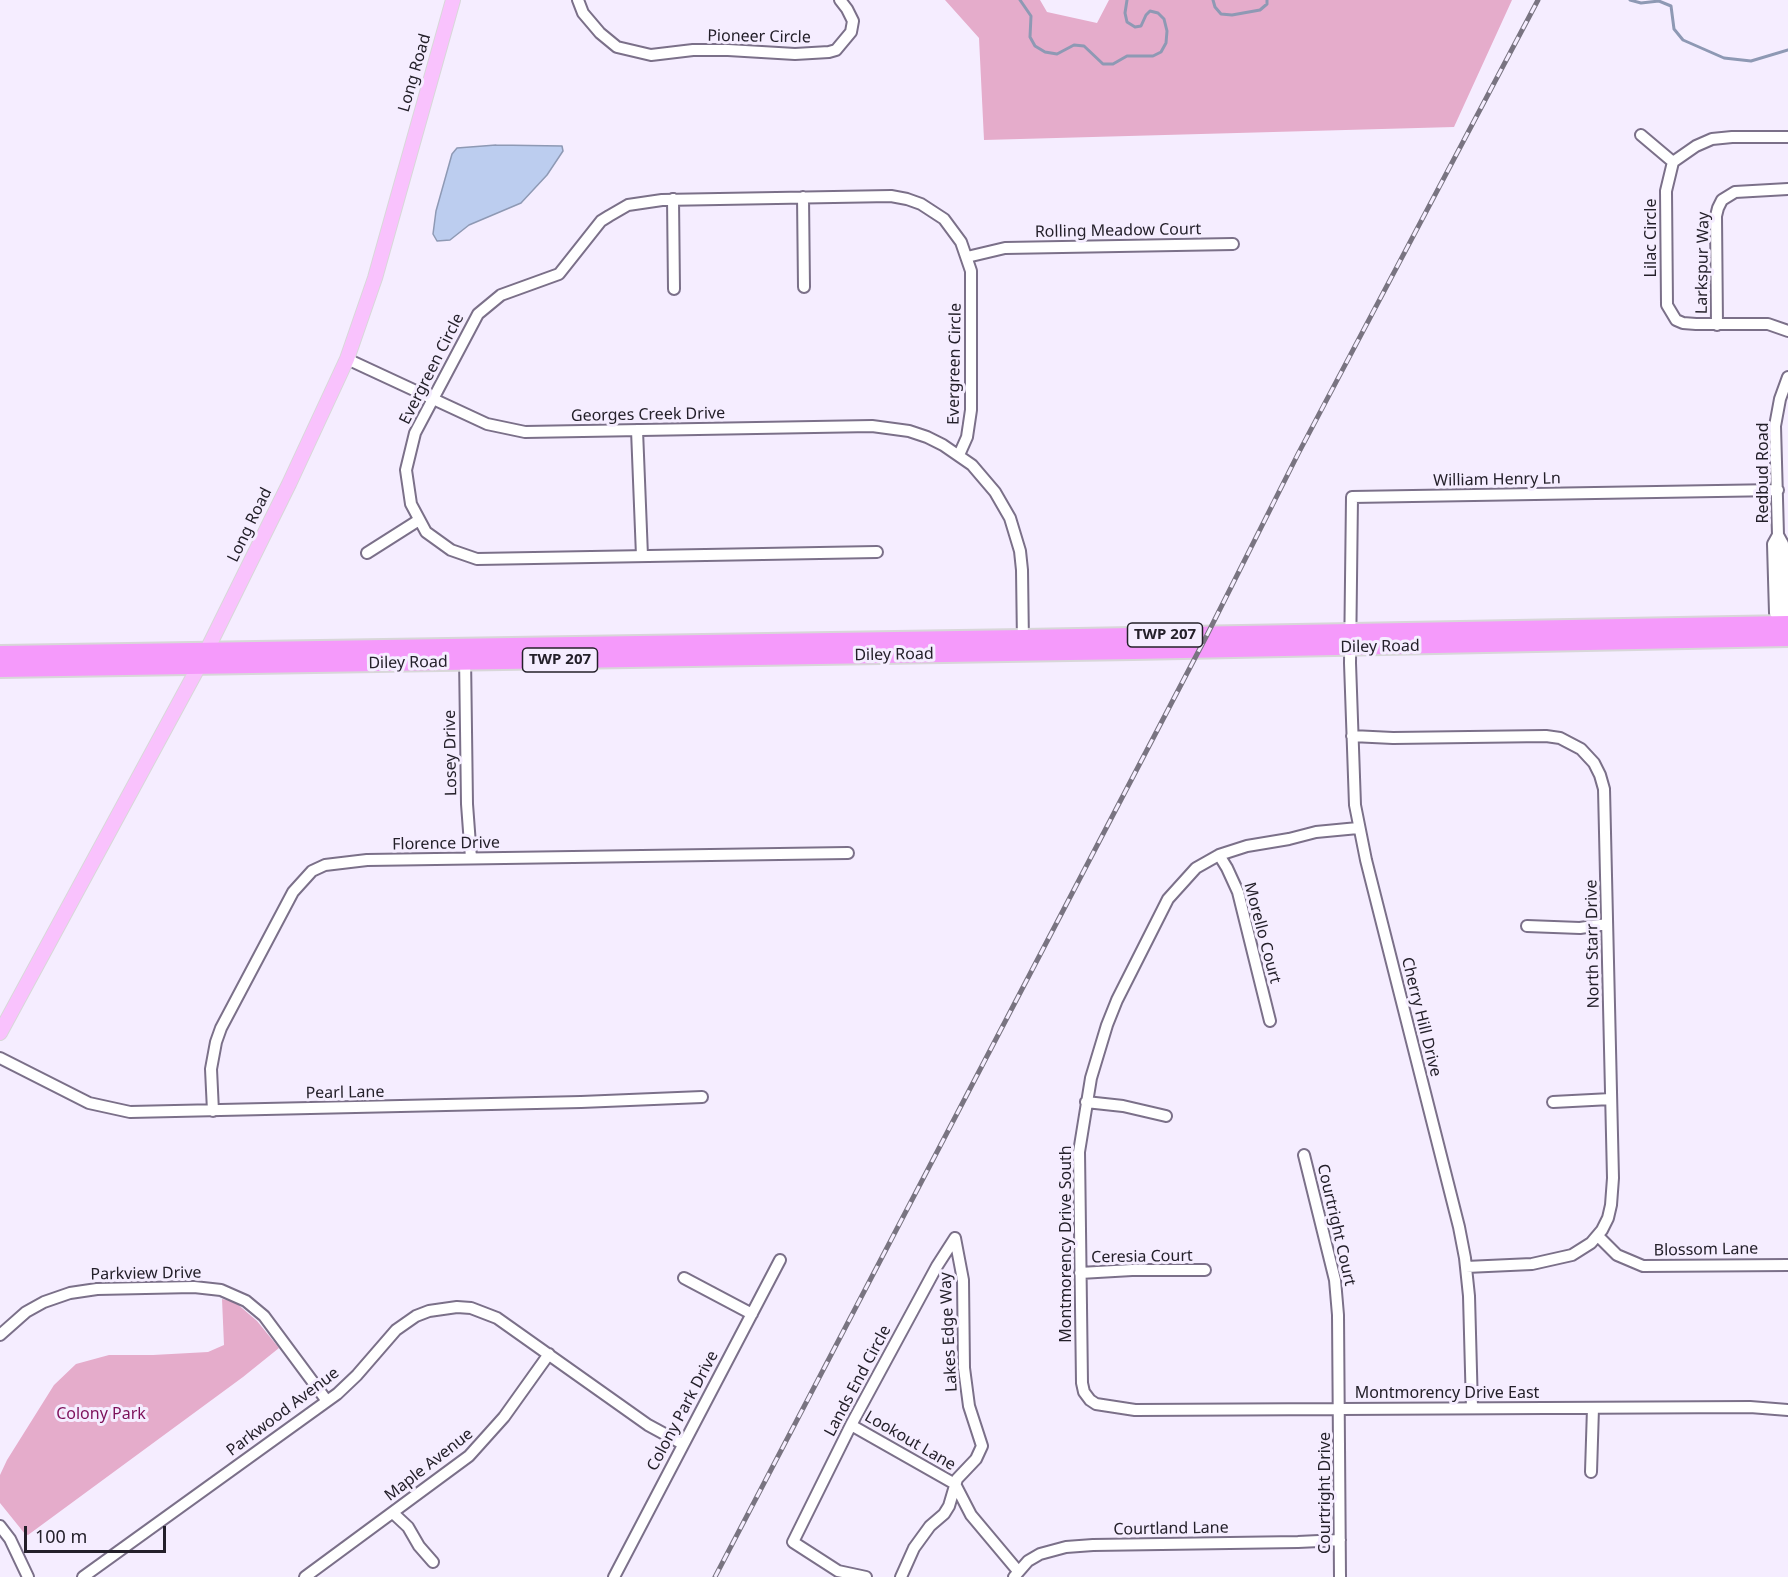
<!DOCTYPE html>
<style>
body{margin:0}
#map{position:relative;width:1788px;height:1577px;overflow:hidden;background:#f5edff;font-family:"Noto Sans",sans-serif}
canvas{display:block}
.scale{position:absolute;left:24px;top:1526px;width:142px;height:27px;box-sizing:border-box;border:3px solid #24202a;border-top:0;padding-left:8px;font-size:18px;line-height:21px;white-space:nowrap;color:#24202a;-webkit-text-stroke:4px #f5edff;paint-order:stroke}
</style>
<div id="map">
<canvas width="1788" height="1577"></canvas>
<div class="scale">100 m</div>
</div>
<script>
const g = document.querySelector('canvas').getContext('2d');
g.lineJoin = 'round';
function fillPath(path, color) {
  g.fillStyle = color;
  g.fill(path, 'evenodd');
}
function toPath(rows) {
  const path = new Path2D();
  for (const r of rows) {
    path.moveTo(r[0], r[1]);
    for (let i = 2; i < r.length; i += 2) path.lineTo(r[i], r[i + 1]);
  }
  return path;
}
function trace(path, color, width, dash) {
  g.strokeStyle = color;
  g.lineWidth = width;
  g.lineCap = dash ? 'butt' : 'round';
  g.setLineDash(dash || []);
  g.stroke(path);
}
function label(font, color, halo, rows, align = 'center') {
  g.font = font + ' "Noto Sans",sans-serif';
  g.lineWidth = 6;
  g.setLineDash([]);
  g.textBaseline = 'middle';
  g.strokeStyle = halo;
  g.fillStyle = color;
  for (const [text, x, y, turn = 0] of rows) {
    g.save();
    g.translate(x, y);
    g.rotate((+turn || 0) * Math.PI / 180);
    g.textAlign = isNaN(turn) ? turn : align;
    if (halo) g.strokeText(text, 0, 0);
    g.fillText(text, 0, 0);
    g.restore();
  }
}
fillPath(toPath([
 [945,0,1040,0,1047,12,1097,23,1109,0,1512,0,1454,127,984,140,979,38],
 [222,1299,235,1302,257,1321,279,1348,243,1377,28,1535,25,1534,0,1503,0,1475,7,1460,54,1385,76,1364,109,1355,153,1355,208,1352,224,1345]
]), '#e5accb');
const water = toPath([
 [496,145,562,146,563,151,547,175,521,203,469,225,450,240,437,241,433,234,436,211,452,154,457,148,496,145]
]);
fillPath(water, '#bccdef');
trace(water, '#8e99b4', 1.5);
trace(toPath([
 [1020,0,1031,16,1030,37,1035,46,1045,52,1057,54,1074,45,1084,46,1103,64,1113,64,1127,56,1153,56,1161,52,1166,43,1167,31,1164,19,1158,13,1150,11,1146,15,1141,26,1135,27,1127,22,1125,13,1127,0],
 [1213,0,1215,7,1221,14,1232,15,1260,10,1267,4,1267,0],
 [1630,0,1641,3,1659,1,1671,6,1674,29,1683,40,1724,58,1751,61,1788,50]
]), '#8e99b4', 3);
const minor = toPath([
 [578,0,583,13,600,33,617,47,651,55,693,50,728,50,795,54,829,52,836,50,851,32,853,21,847,9,840,0],
 [1641,135,1673,162],
 [1788,137,1732,137,1712,139,1696,146,1673,162,1666,191,1667,305,1676,320,1683,323,1696,324,1768,324,1788,331],
 [803,197,804,287],
 [673,199,674,289],
 [967,257,1005,248,1233,244],
 [1717,325,1716,216,1718,208,1722,200,1735,192,1788,189],
 [347,359,487,424,525,432,872,426,909,431,927,437,943,445,972,465,995,492,1010,518,1020,551,1022,570,1023,643],
 [637,430,642,556],
 [1778,535,1773,544,1775,613,1781,619,1785,612,1783,544,1778,535,1775,426,1780,399,1788,377],
 [877,552,477,559,451,550,426,532,411,504,406,470,415,433,478,314,501,295,559,274,601,221,609,216,628,205,662,200,891,196,907,199,921,204,944,219,961,242,971,271,971,410,967,437,959,455],
 [367,553,419,520],
 [465,656,467,804,471,858],
 [1352,736,1393,738,1546,736,1560,738,1581,749,1594,763,1600,775,1604,789,1613,1178,1611,1205,1608,1218,1602,1230,1591,1243,1572,1255,1532,1264,1466,1267],
 [1358,828,1316,832,1289,839,1247,846,1219,855,1196,868,1168,899,1117,1000,1107,1025,1091,1078,1079,1152,1082,1383,1084,1392,1090,1400,1096,1404,1135,1410,1750,1407,1788,1410],
 [1219,855,1227,868,1238,892,1270,1021],
 [1527,926,1580,928,1607,924],
 [0,1058,89,1103,130,1112,581,1102,702,1097],
 [1086,1102,1123,1106,1166,1116],
 [1553,1102,1611,1099],
 [213,1111,211,1069,216,1042,221,1028,293,892,312,871,325,865,367,860,848,853],
 [1304,1155,1335,1280,1338,1315,1340,1577],
 [1598,1236,1617,1255,1643,1266,1788,1265],
 [1080,1273,1132,1270,1205,1270],
 [684,1278,752,1314],
 [0,1335,26,1312,44,1302,70,1293,97,1289,194,1287,221,1290,246,1301,264,1316,327,1401],
 [1472,1408,1469,1296,1465,1258,1459,1227,1366,860,1355,805,1350,663,1352,497,1778,490],
 [851,1425,955,1484,971,1515,1018,1571],
 [1591,1472,1593,1408],
 [393,1513,408,1527,419,1546,433,1562],
 [0,1526,10,1539,28,1577],
 [83,1577,337,1394,357,1375,396,1330,416,1316,429,1311,457,1307,471,1308,497,1318,648,1425,683,1444],
 [305,1577,469,1456,504,1417,549,1354],
 [614,1577,780,1260],
 [866,1577,838,1571,793,1542,851,1425,937,1266,955,1238],
 [901,1577,914,1548,930,1526,944,1514,949,1506,957,1479,976,1459,982,1446,969,1406,964,1368,963,1280,955,1238],
 [1014,1577,1028,1561,1040,1554,1066,1547,1093,1545,1298,1542,1340,1540]
]);
const major = toPath([
 [0,1033,199,666,289,484,347,359,375,278,453,0]
]);
const highway = toPath([
 [0,654,1023,638,1788,624],
 [0,669,1133,651,1788,638]
]);
trace(minor, '#7b7089', 14);
trace(major, '#d8d7d9', 16);
trace(highway, '#d8d7d9', 20);
trace(minor, '#fff', 10);
trace(major, '#f9c2fd', 14);
trace(highway, '#f59afb', 16);
const rail = toPath([
 [715,1577,1207,635,1298,454,1538,0]
]);
trace(rail, '#797481', 5);
trace(rail, '#f5edff', 3, [9]);
for (const [x, y, w] of [
 [1165,635,75],
 [560,660,75]
]) {
  const box = new Path2D();
  box.roundRect(x - w / 2, y - 12, w, 24, 4.5);
  g.fillStyle = '#f5edff';
  g.fill(box);
  trace(box, '#24202a', 1.5);
}
label('bold 15px', '#24202a', null, [
 ["TWP 207",1165,635],
 ["TWP 207",560,660]
]);
label('16px', '#24202a', '#f5edff', [
 ["Pioneer Circle",759,37,1],
 ["Long Road",415,73,-74],
 ["Rolling Meadow Court",1118,231,-1],
 ["Lilac Circle",1651,238,-90],
 ["Larkspur Way",1703,263,-89],
 ["Evergreen Circle",955,364,-89],
 ["Evergreen Circle",432,369,-63],
 ["Georges Creek Drive",648,415,-1],
 ["Redbud Road",1763,473,-90],
 ["William Henry Ln",1497,480,-1],
 ["Long Road",250,525,-64],
 ["Diley Road",1380,647,-1],
 ["Diley Road",894,655,-1],
 ["Diley Road",408,663,-1],
 ["Losey Drive",451,753,-91],
 ["Florence Drive",446,844,-1],
 ["Morello Court",1262,933,75],
 ["North Starr Drive",1593,944,-91],
 ["Cherry Hill Drive",1421,1017,76],
 ["Pearl Lane",345,1093,-1],
 ["Courtright Court",1336,1225,77],
 ["Montmorency Drive South",1066,1244,-90],
 ["Blossom Lane",1706,1250,-1],
 ["Ceresia Court",1142,1257,-1],
 ["Parkview Drive",146,1274,-1],
 ["Lakes Edge Way",949,1332,-93],
 ["Lands End Circle",858,1381,-62],
 ["Montmorency Drive East",1447,1393],
 ["Colony Park Drive",683,1411,-62],
 ["Parkwood Avenue",283,1412,-37],
 ["Lookout Lane",910,1441,30],
 ["Maple Avenue",429,1465,-38],
 ["Courtright Drive",1325,1493,-90],
 ["Courtland Lane",1171,1529,-1]
]);
label('16px', '#7d105a', '#f5edff', [
 ["Colony Park",101,1414]
]);
</script>
